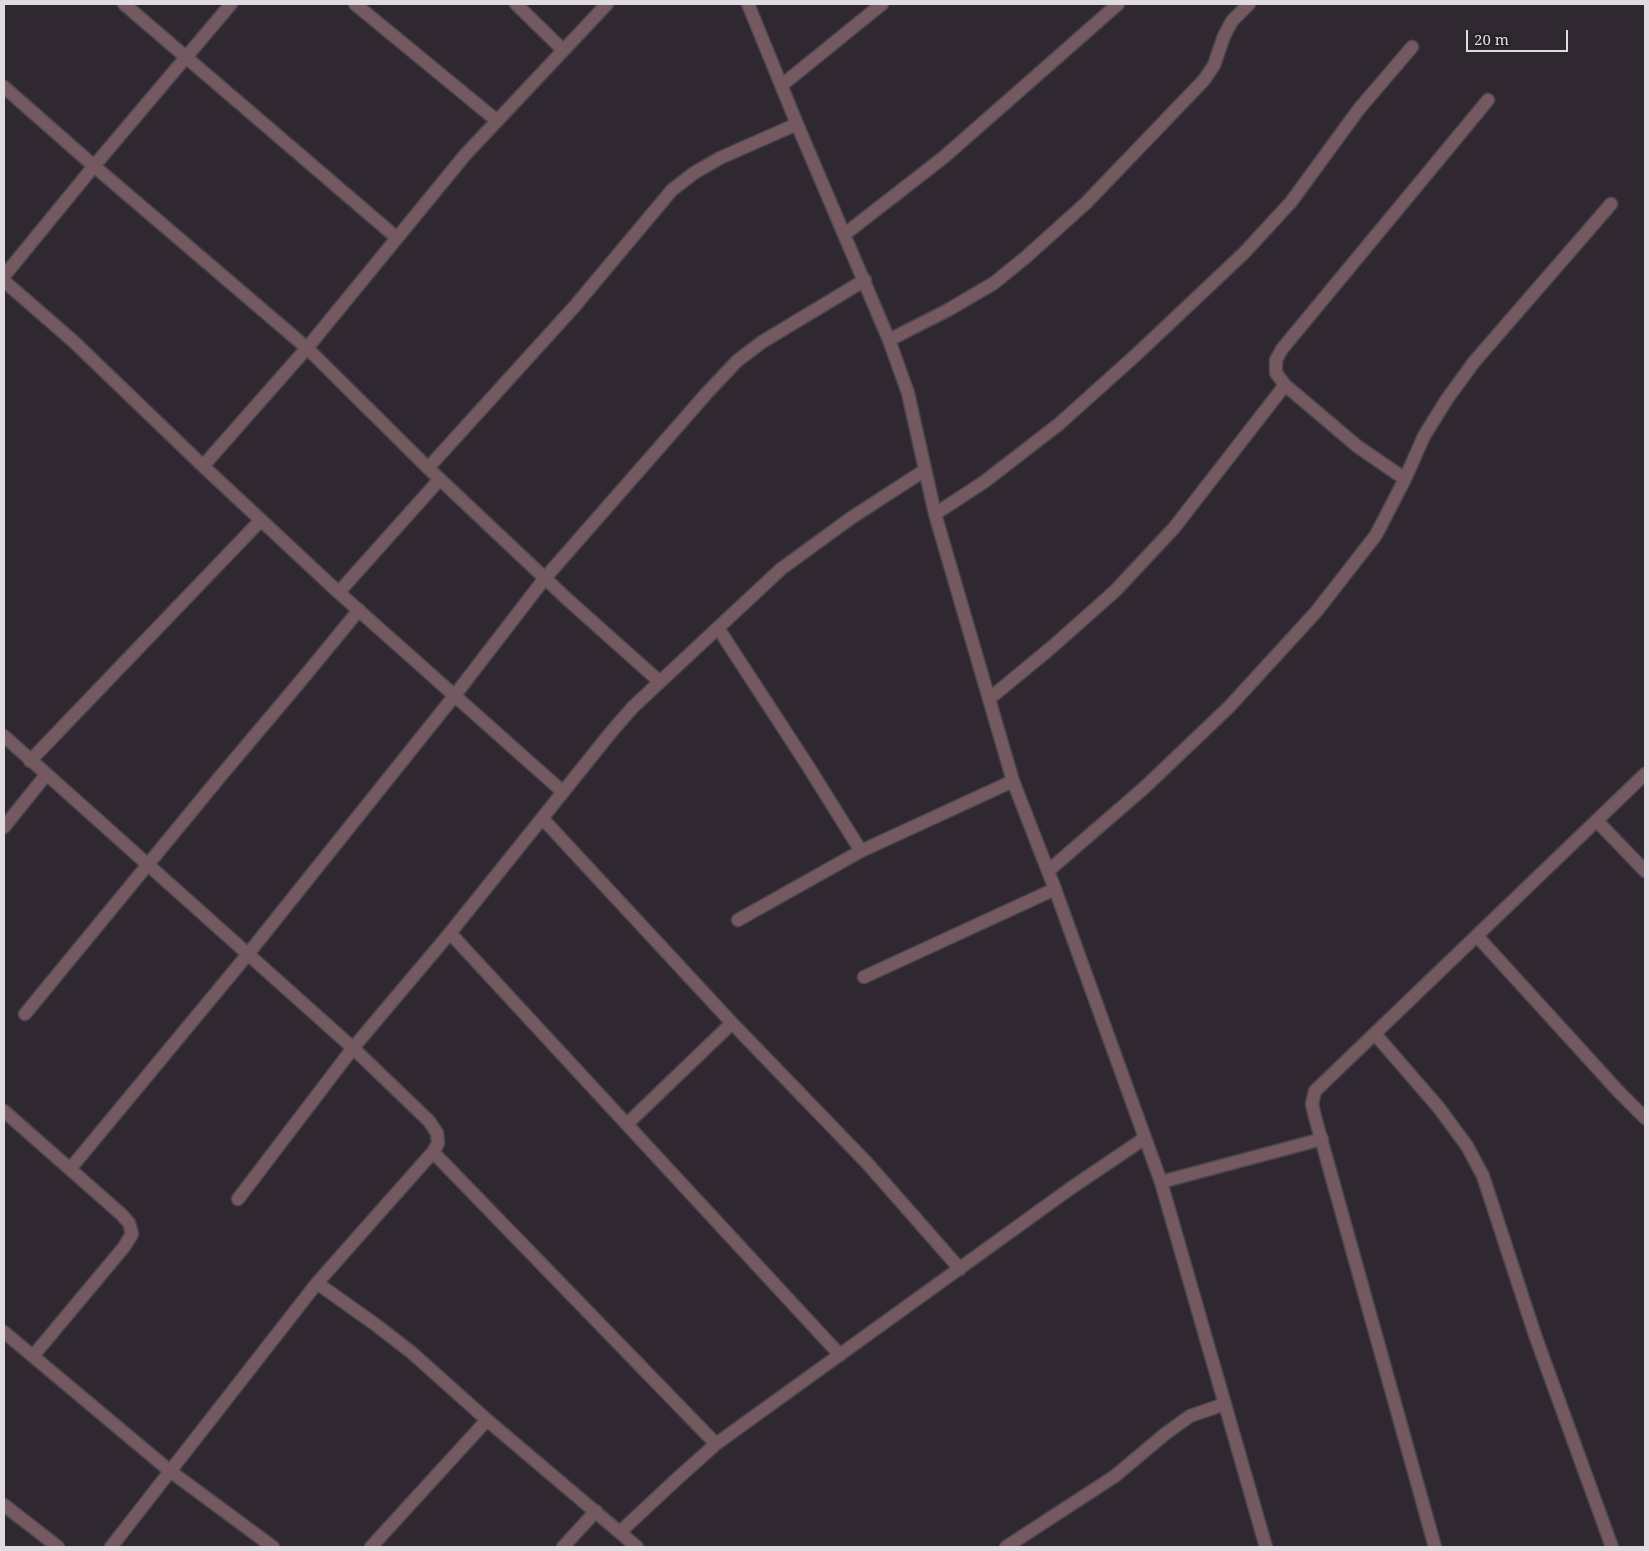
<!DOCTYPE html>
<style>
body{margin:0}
#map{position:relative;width:1649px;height:1551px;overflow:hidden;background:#2f2831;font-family:"Noto Serif",serif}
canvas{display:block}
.frame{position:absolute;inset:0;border:5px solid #dfdbe0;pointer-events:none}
.scale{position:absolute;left:1466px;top:30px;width:102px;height:22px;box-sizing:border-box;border:2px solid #dfdbe0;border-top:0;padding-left:6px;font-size:15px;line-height:18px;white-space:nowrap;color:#dfdbe0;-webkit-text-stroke:4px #251f27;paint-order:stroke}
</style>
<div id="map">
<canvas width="1649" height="1551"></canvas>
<div class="frame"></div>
<div class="scale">20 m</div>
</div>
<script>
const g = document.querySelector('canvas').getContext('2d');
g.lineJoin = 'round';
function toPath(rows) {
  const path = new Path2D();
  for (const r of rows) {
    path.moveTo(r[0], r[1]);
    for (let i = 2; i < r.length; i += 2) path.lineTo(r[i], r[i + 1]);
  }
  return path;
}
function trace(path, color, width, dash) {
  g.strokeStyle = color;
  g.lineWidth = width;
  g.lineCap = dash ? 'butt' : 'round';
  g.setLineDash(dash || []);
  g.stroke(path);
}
const minor = toPath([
 [124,4,397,238],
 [355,4,496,120],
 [516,4,563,50],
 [748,4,797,124,889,340,908,393,935,514,1013,781,1055,889,1161,1182,1266,1547],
 [782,85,882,4],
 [4,87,94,166,307,348,428,468,567,599,660,682],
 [845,234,944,157,1118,4],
 [4,276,94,166,231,4],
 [4,281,73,341,203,466,337,591,563,792],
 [889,340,948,310,994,283,1026,257,1086,203,1204,80,1214,65,1224,36,1232,21,1249,4],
 [203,466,307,348,465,155,607,4],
 [428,468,574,307,672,190,694,173,720,158,797,124],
 [1405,479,1357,446,1285,385,1276,373,1276,360,1282,349,1488,100],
 [935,514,984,482,1059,424,1137,354,1244,253,1291,202,1359,109,1412,47],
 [339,592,440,479],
 [718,628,806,763,861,851],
 [989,699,1052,647,1115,591,1174,528,1285,385],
 [4,736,353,1048,429,1121,437,1133,438,1143,433,1152,317,1283,111,1547],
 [30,761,261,520],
 [542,818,732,1023,867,1163,960,1269],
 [1597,821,1645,871],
 [4,827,46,775],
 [1048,871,1144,788,1229,707,1316,612,1376,535,1405,479,1424,436,1447,399,1474,362,1611,204],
 [738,920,861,851,1013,781],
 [450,933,840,1355],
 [1477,936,1619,1092,1645,1118],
 [864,977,1055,889],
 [25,1014,219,778,304,677,359,610],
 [1375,1034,1439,1108,1467,1146,1483,1176,1535,1335,1612,1547],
 [4,1111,121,1214,129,1223,132,1234,124,1247,33,1356],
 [627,1124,732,1023],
 [433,1152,716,1444],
 [70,1169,248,954,455,695,545,578,706,394,737,361,762,342,865,280],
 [1161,1182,1322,1139],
 [238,1199,353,1048,450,933,612,731,633,707,781,569,851,518,925,470],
 [317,1283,376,1325,411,1352,487,1420,637,1547],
 [4,1332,170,1471,273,1547],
 [4,1505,58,1547],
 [620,1532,679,1477,716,1444,1071,1188,1145,1138],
 [371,1547,487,1420],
 [563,1547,596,1511],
 [1006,1547,1115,1476,1165,1434,1190,1416,1225,1404],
 [1435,1547,1315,1117,1312,1104,1315,1091,1645,774]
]);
trace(minor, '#4b454d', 15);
trace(minor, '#755961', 12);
</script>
